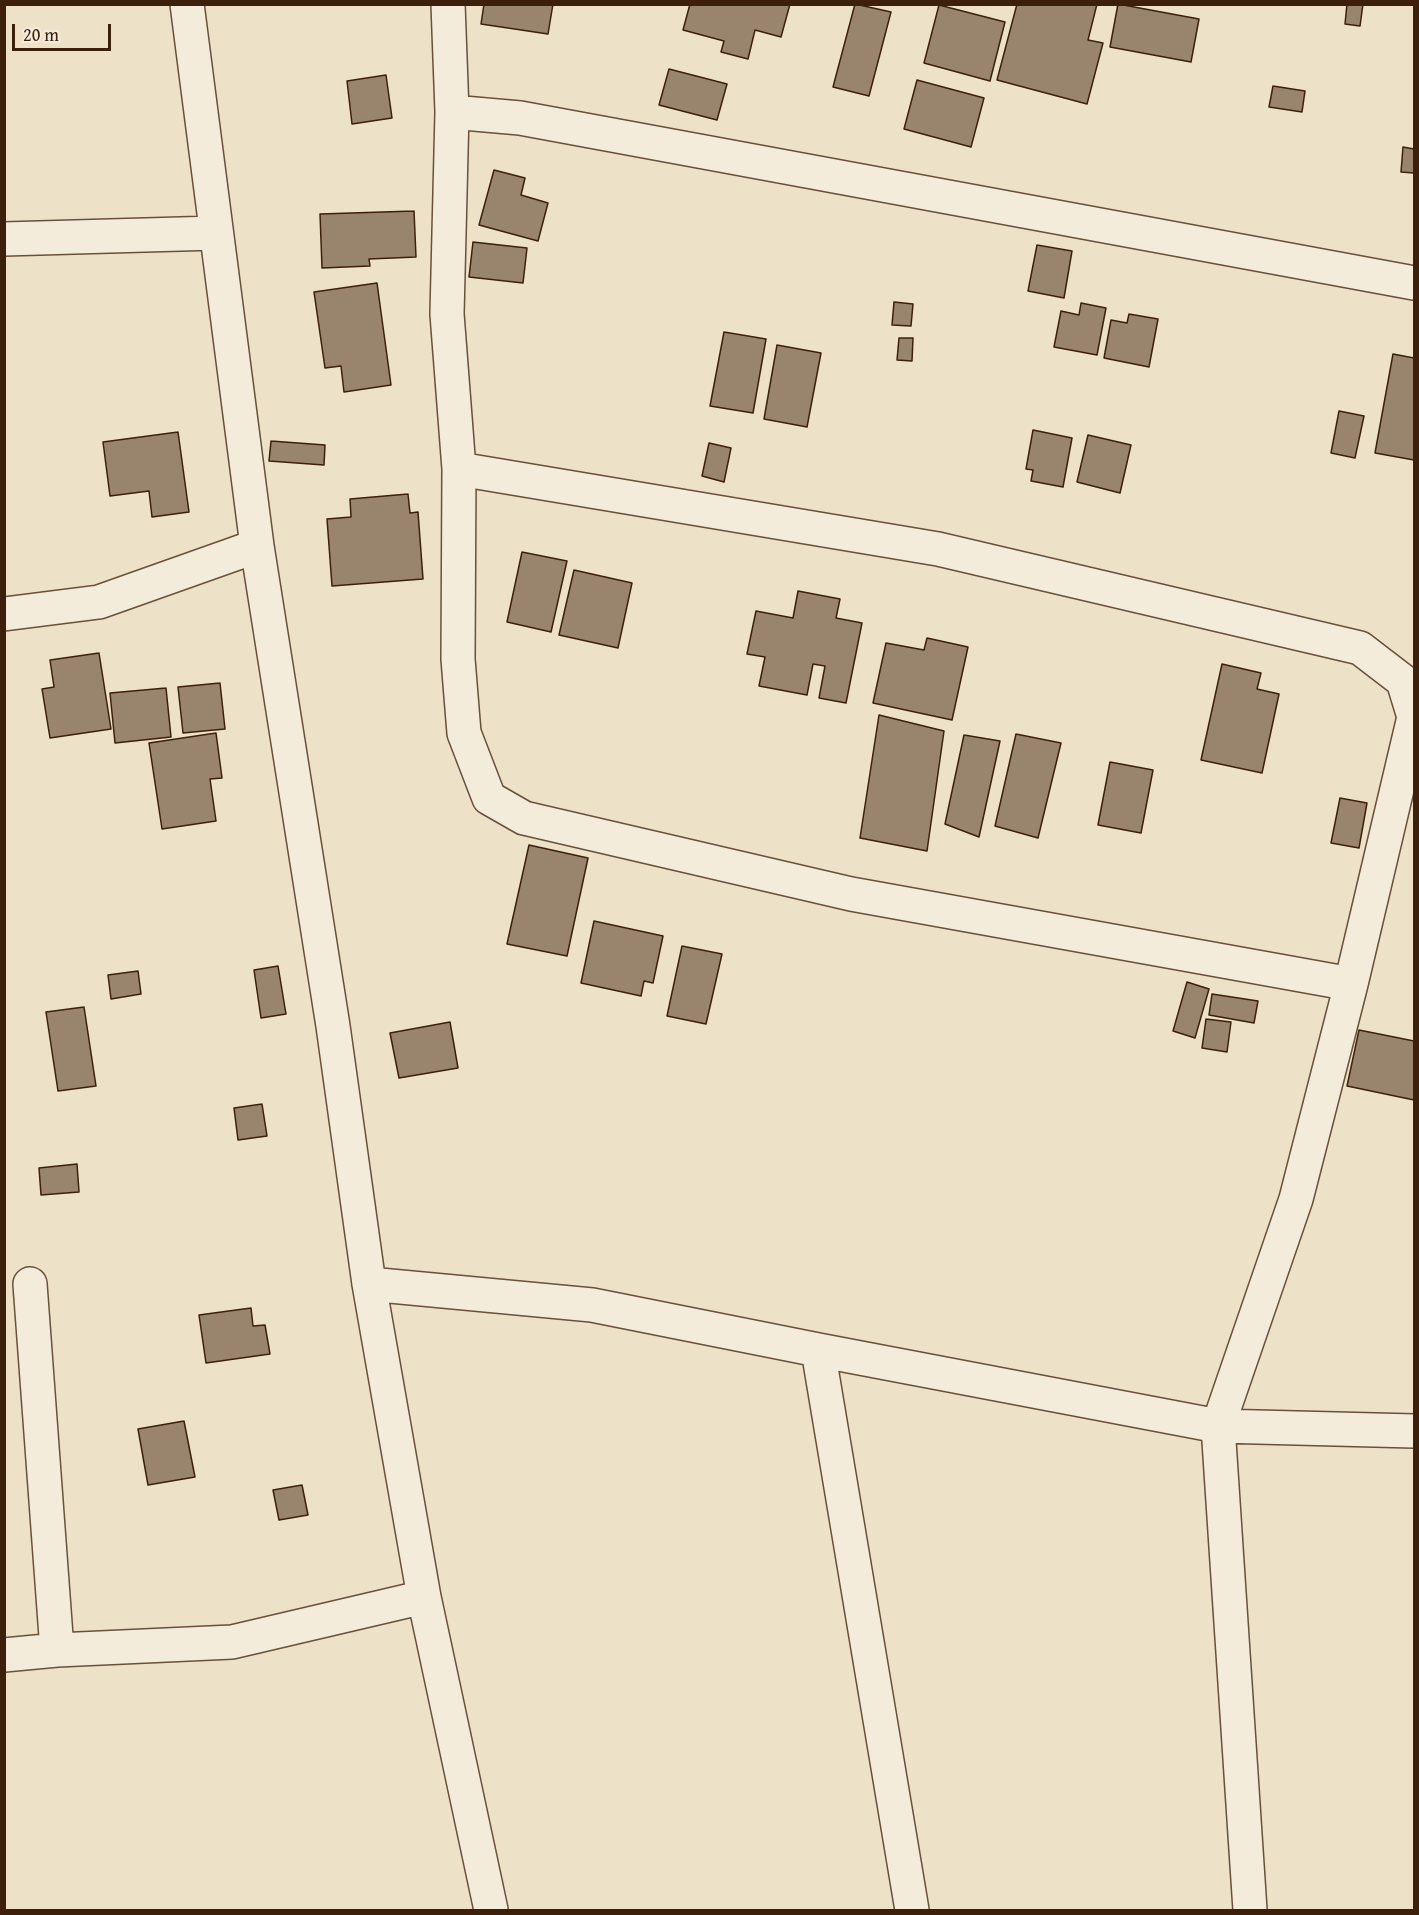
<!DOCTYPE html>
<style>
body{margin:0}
#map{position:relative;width:1419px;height:1915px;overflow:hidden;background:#ede1c8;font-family:"Gentium Book Plus",serif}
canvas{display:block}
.frame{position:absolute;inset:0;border:6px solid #3d200c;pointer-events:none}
.scale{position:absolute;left:12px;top:24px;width:99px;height:27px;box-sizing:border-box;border:3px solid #3d200c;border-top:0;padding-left:8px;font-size:18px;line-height:21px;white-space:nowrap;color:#3d200c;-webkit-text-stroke:4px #f3ecdb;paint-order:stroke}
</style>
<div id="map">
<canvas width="1419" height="1915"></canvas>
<div class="frame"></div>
<div class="scale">20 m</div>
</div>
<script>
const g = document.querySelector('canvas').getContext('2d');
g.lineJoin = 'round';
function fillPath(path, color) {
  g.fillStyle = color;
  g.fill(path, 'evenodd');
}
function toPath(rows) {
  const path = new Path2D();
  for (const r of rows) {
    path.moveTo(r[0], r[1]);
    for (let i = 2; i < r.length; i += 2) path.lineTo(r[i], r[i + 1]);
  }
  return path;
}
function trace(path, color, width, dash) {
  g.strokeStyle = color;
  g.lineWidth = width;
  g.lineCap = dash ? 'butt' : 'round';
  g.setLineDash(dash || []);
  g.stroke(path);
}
const building = toPath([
 [484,4,553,4,548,34,481,24,484,4],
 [690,4,790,4,781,37,755,30,748,59,721,52,724,41,683,30,690,4],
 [855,4,891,12,869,96,833,87,855,4],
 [1017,4,1097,4,1088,40,1103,43,1087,104,997,80,1017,4],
 [1118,4,1199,19,1191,62,1110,47,1118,4],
 [1347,4,1363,4,1360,26,1345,24,1347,4],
 [939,5,1005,22,990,81,924,63,939,5],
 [669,69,727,84,717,120,659,105,669,69],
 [386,75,392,118,352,124,347,81,386,75],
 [917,80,984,98,971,147,904,129,917,80],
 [1273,86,1305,91,1302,112,1269,107,1273,86],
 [1403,147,1414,149,1414,173,1401,172,1403,147],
 [494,170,525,178,521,195,548,203,538,241,479,225,494,170],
 [414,211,416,257,369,259,370,266,322,268,320,214,414,211],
 [473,242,527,248,523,283,469,277,473,242],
 [1037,245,1072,251,1064,298,1028,291,1037,245],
 [377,283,391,385,344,392,341,366,325,368,314,292,377,283],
 [894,302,913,304,911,326,892,325,894,302],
 [1081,303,1106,308,1097,355,1054,347,1061,311,1079,315,1081,303],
 [1129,314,1158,319,1149,367,1104,358,1111,320,1127,323,1129,314],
 [724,332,766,339,753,413,710,406,724,332],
 [899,338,913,338,912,361,897,360,899,338],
 [777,345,821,353,807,427,764,419,777,345],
 [1393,354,1414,358,1414,460,1375,453,1393,354],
 [1339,411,1364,416,1355,458,1331,453,1339,411],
 [1033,430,1072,438,1063,487,1031,481,1033,470,1026,469,1033,430],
 [178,432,189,512,152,517,149,491,110,496,103,442,178,432],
 [1088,435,1131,445,1120,493,1077,482,1088,435],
 [271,441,325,445,324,465,269,461,271,441],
 [709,443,731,448,724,482,702,476,709,443],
 [408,494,410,513,418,512,423,579,332,586,327,519,351,517,350,499,408,494],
 [522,552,567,561,551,632,507,622,522,552],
 [574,570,632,583,618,648,559,635,574,570],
 [798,591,840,599,836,618,862,623,846,703,819,698,825,666,813,664,807,695,759,686,765,657,747,654,756,611,793,618,798,591],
 [927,638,968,647,952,720,873,703,886,643,924,650,927,638],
 [99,653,111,729,50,738,42,689,54,687,50,660,99,653],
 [1222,664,1261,673,1257,689,1279,694,1262,773,1201,760,1222,664],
 [220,683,225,729,183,733,178,687,220,683],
 [166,688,171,737,115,743,110,693,166,688],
 [879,715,944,731,927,851,860,838,879,715],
 [216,733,222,778,210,779,216,821,162,829,149,743,216,733],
 [1016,734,1061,743,1038,838,995,826,1016,734],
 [964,735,1000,741,979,837,945,824,964,735],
 [1110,762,1153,770,1141,833,1098,825,1110,762],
 [1340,798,1367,803,1359,848,1331,843,1340,798],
 [529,845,588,858,567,956,507,944,529,845],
 [594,921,663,936,653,983,644,981,641,996,581,983,594,921],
 [682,946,722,954,706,1024,667,1016,682,946],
 [278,966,286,1014,261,1018,254,970,278,966],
 [138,971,141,994,111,999,108,975,138,971],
 [1187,982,1209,989,1195,1038,1173,1031,1187,982],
 [1212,994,1258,1001,1254,1023,1209,1015,1212,994],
 [84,1007,96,1086,58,1091,46,1012,84,1007],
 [1206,1019,1231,1022,1227,1052,1202,1048,1206,1019],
 [450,1022,458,1068,399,1078,390,1033,450,1022],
 [1359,1030,1414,1041,1414,1100,1347,1086,1359,1030],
 [262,1104,267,1136,238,1140,234,1108,262,1104],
 [77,1164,79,1192,41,1195,39,1168,77,1164],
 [251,1308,253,1326,265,1325,270,1354,206,1363,199,1315,251,1308],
 [184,1421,195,1477,148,1485,138,1429,184,1421],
 [302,1485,308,1515,279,1520,273,1490,302,1485]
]);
fillPath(building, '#99846e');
trace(building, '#3d200c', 1.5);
const minor = toPath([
 [187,4,257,546,333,1026,369,1284,424,1597,491,1910],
 [448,4,452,112,520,118,1414,283],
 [452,112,447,314,459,469,458,659,464,733,489,798,524,818,851,894,1351,984],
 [4,239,216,233],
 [459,469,938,549,1360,648,1403,681,1414,717,1351,984,1296,1199,1218,1426,1250,1910],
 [4,614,99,602,257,546],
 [30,1284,57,1650],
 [369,1284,592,1305,818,1350,912,1910],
 [818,1350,1218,1426,1414,1431],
 [4,1655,57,1650,232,1642,424,1597]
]);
trace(minor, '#69503b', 36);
trace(minor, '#f3ecdb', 33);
</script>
